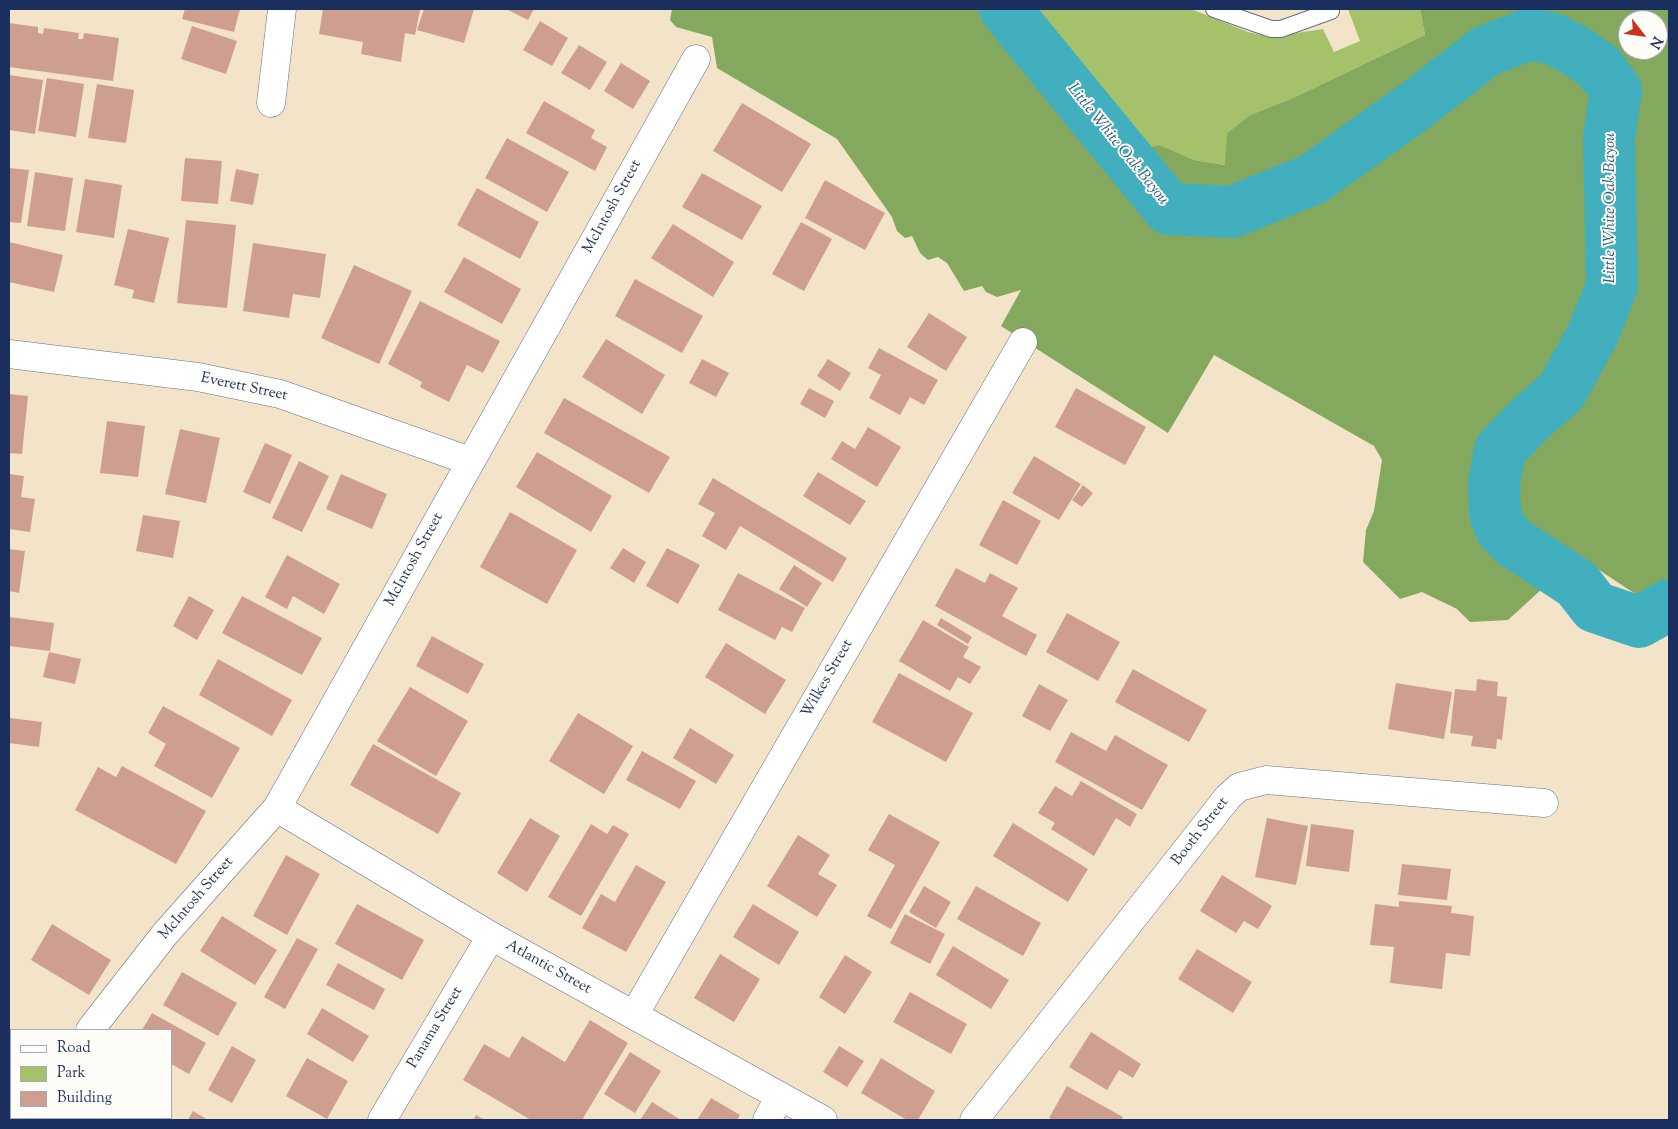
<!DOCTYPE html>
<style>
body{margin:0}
#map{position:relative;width:1678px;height:1129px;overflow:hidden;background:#f3e4c9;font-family:"Sorts Mill Goudy",serif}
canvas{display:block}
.frame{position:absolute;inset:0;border:10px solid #1b2f5e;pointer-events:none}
.legend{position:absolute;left:10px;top:1029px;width:162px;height:90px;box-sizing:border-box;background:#fdfcf7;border:1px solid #a3aaba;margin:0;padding:6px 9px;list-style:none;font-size:15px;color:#1b2f5e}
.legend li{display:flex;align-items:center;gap:10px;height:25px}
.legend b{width:25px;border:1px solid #a3aaba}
.north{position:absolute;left:1618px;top:10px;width:50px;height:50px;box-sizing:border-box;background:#fdfcf7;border:1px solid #a3aaba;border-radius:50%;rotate:120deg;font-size:14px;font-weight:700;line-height:20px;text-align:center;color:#1b2f5e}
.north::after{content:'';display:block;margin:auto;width:18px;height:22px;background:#c8321e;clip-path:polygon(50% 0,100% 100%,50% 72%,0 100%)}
</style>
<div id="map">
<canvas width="1678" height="1129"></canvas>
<div class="frame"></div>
<ul class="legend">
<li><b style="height:6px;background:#fff"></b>Road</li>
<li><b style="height:14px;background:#a5c26a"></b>Park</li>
<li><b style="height:14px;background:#ce9f91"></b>Building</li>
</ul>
<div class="north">N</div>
</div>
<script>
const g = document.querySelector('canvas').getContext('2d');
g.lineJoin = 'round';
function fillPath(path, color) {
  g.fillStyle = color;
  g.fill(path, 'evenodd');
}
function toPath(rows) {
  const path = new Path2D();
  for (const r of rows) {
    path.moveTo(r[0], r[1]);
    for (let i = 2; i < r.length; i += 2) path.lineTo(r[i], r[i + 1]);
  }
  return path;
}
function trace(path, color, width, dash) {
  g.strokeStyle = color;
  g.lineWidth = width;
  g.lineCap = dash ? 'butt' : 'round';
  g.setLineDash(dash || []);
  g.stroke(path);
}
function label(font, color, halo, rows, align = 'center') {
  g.font = font + ' "Sorts Mill Goudy",serif';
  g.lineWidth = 4;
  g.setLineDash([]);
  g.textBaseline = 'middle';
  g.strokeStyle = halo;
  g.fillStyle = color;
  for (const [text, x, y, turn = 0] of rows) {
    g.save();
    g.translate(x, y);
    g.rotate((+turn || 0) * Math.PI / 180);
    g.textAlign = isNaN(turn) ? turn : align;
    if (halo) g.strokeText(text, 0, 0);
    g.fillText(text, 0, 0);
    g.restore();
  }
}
fillPath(toPath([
 [1011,9,1191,9,1248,32,1270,37,1323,29,1334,52,1360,41,1348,9,1420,9,1425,35,1293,98,1250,115,1227,133,1226,165,1194,160,1160,145,1118,153,1092,123,1061,101,1054,80,1031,63,1024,48,1032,34]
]), '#a5c26a');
fillPath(toPath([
 [672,9,1011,9,1029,19,1032,34,1024,48,1031,63,1054,80,1061,101,1092,123,1118,153,1160,145,1194,160,1225,165,1227,133,1250,115,1293,98,1425,35,1420,9,1669,9,1669,588,1649,603,1578,556,1508,620,1470,622,1457,609,1422,592,1400,599,1363,562,1366,530,1374,511,1382,460,1374,446,1214,355,1168,433,1001,326,1021,290,997,297,986,292,982,286,964,291,947,263,938,257,928,260,920,253,912,236,905,238,897,231,892,217,837,139,717,68,712,37,676,27,670,20],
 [1628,20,1658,20,1658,50,1628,50]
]), '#84a85e');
trace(toPath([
 [1005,9,1169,209,1232,212,1313,179,1415,106,1486,51,1530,34,1553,39,1575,50,1600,68,1616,90,1609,138,1612,286,1592,336,1561,392,1532,417,1500,450,1494,483,1495,514,1501,529,1513,542,1577,584,1595,607,1639,622,1669,605]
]), '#41afbe', 52);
fillPath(toPath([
 [185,9,240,9,234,32,182,19],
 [323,9,414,9,420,10,415,35,405,33,401,62,361,54,363,42,319,34],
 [424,9,474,9,464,43,417,30],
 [506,9,534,9,528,20],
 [540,21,568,38,552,66,523,50],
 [9,23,38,27,38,33,43,34,44,28,79,33,78,39,83,39,84,33,119,38,113,81,9,67],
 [192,26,237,41,226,74,181,59],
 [579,45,607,62,590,90,561,73],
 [621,63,650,81,633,109,604,91],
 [9,75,43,80,35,134,9,130],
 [47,78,84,84,76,137,38,131],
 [97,84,134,90,126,143,88,138],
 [544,101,595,130,591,138,607,147,595,171,526,133],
 [742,103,811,144,782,192,713,151],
 [507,138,569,172,547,212,485,178],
 [185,158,222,161,218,204,181,201],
 [9,168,29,170,21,223,9,222],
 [236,169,259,174,253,205,230,201],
 [35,172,73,178,65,231,27,226],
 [702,173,762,206,742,240,682,207],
 [85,179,122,185,114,238,76,232],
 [825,180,885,213,865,250,805,218],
 [477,188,539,222,520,259,457,225],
 [186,220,236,225,227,308,177,303],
 [801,222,832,239,804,291,772,274],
 [673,224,734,262,713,297,651,258],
 [128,229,169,238,154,303,132,298,134,290,114,285],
 [9,242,63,255,54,292,9,282],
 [253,243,326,254,320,298,293,294,289,318,243,311],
 [464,257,521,289,502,324,444,292],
 [354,265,412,291,379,364,321,338],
 [635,279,703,316,682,353,615,316],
 [420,301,500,341,483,373,467,365,449,402,420,387,422,382,388,364],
 [929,313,967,337,946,371,907,347],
 [606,339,665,375,642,414,582,377],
 [879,348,938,380,924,405,910,397,900,415,869,398,881,375,868,368],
 [702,359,729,373,716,397,689,383],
 [828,359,851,373,840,391,817,376],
 [809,388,834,401,825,418,800,404],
 [1076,388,1146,427,1125,465,1055,427],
 [9,394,28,396,22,454,9,453],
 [564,398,670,457,649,493,544,433],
 [107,421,145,426,138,477,100,473],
 [868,427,901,447,877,487,831,459,842,441,855,449],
 [180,429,220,438,206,503,165,494],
 [265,443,292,455,270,504,243,492],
 [537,452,612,496,591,532,516,487],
 [1034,456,1081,484,1059,520,1012,493],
 [299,461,329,476,302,532,272,518],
 [818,472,866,501,850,525,803,496],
 [9,474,24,476,21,497,35,499,30,532,9,529],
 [341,474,387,494,372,529,326,509],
 [713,478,847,558,833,582,740,526,726,550,702,536,715,513,698,504],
 [1083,485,1093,493,1082,507,1072,500],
 [1003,500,1041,521,1017,565,979,545],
 [510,512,577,550,547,604,480,567],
 [143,515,180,521,173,558,136,551],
 [623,548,646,562,634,583,610,568],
 [667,548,700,565,678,604,646,586],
 [9,549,25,551,19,593,9,591],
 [287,555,340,584,324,614,293,596,287,609,265,597],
 [794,565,822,583,807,607,779,589],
 [956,568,985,583,990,573,1018,588,1002,616,1037,635,1026,656,935,606],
 [738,573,805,608,792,632,782,627,775,640,718,610],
 [189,596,214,610,197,640,173,626],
 [242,596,322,638,302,675,222,633],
 [1067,613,1120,642,1098,681,1046,652],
 [9,617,54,623,50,651,9,646],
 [941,618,972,637,968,644,937,625],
 [923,620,969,647,963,657,981,667,970,684,958,677,950,691,899,661],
 [432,636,484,664,468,694,416,666],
 [726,643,786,680,765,714,705,677],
 [49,652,81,659,75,684,43,677],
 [218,659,292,700,272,736,199,695],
 [1133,669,1207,710,1189,742,1115,702],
 [899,673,973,713,946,762,872,722],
 [1477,679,1498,682,1497,696,1507,697,1502,740,1497,739,1496,749,1471,746,1473,736,1450,733,1455,689,1476,691],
 [1396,683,1452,692,1444,739,1388,729],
 [1039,684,1068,700,1050,731,1022,716],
 [410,687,468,721,436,776,377,741],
 [163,706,240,748,212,798,154,766,166,744,148,733],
 [578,713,633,746,604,794,549,761],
 [10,718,42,722,39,747,9,743],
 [690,728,734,755,716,784,673,758],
 [1071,732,1106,751,1115,735,1168,765,1142,810,1055,762],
 [373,744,461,793,438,834,350,785],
 [642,751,696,781,680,809,626,780],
 [122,766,206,811,176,864,75,810,98,767,116,777],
 [1081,781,1137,814,1130,827,1116,818,1094,856,1051,829,1055,823,1038,813,1055,786,1072,796],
 [889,814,940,842,891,929,867,916,895,865,868,850],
 [530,818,560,836,527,892,497,873],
 [1267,818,1308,826,1296,885,1255,877],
 [1013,823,1088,869,1068,902,993,856],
 [591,824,607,834,613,825,629,834,581,916,548,897],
 [1311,824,1354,830,1349,872,1306,866],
 [798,835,830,855,818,874,837,885,817,917,767,886],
 [286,855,320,874,287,935,253,916],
 [1402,864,1451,869,1447,900,1398,895],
 [636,865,666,882,626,952,582,928,601,894,615,902],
 [1222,875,1272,906,1258,929,1244,921,1236,933,1200,911],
 [924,886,951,902,936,928,909,912],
 [976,886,1041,923,1023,956,957,919],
 [1399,901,1452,906,1451,913,1474,916,1470,956,1446,953,1442,989,1390,983,1394,947,1370,945,1375,904,1399,907],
 [357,904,424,940,402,980,335,944],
 [753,904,799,932,779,965,733,937],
 [905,914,945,934,930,964,890,943],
 [222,916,277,950,255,985,200,951],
 [52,924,111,960,89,995,31,960],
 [297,938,318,949,285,1009,264,997],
 [953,946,1009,980,991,1009,936,975],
 [1197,949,1252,982,1233,1013,1178,979],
 [720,954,760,979,734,1022,694,998],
 [845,955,872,972,845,1014,819,997],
 [338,963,385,989,374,1010,326,985],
 [182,972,237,1003,218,1036,163,1005],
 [910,992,967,1024,951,1054,893,1022],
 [322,1008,369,1036,353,1062,307,1034],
 [152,1013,206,1043,189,1074,171,1064,171,1030,142,1030],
 [590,1020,628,1043,582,1120,531,1120,463,1080,484,1044,509,1058,522,1036,565,1062],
 [1091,1032,1141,1064,1133,1078,1119,1070,1107,1090,1069,1067],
 [232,1046,256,1060,232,1103,208,1090],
 [839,1046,864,1061,847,1087,823,1072],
 [11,1051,11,1072,9,1070,9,1055],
 [630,1052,661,1071,635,1113,604,1094],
 [307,1058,348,1081,327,1119,286,1096],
 [881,1058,935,1091,918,1120,907,1120,861,1093],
 [1067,1086,1123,1117,1121,1120,1054,1120,1049,1118],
 [711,1098,740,1115,737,1120,697,1120],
 [652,1102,681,1120,640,1120],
 [193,1111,208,1120,188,1120],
 [476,1115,485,1120,473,1120],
 [80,1118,103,1118,108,1120,79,1120]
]), '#ce9f91');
const lane = toPath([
 [1214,9,1271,29,1281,29,1331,11]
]);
const street = toPath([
 [271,103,282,9],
 [9,354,198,377,280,394,470,461],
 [277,808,491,936,823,1120],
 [634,1015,1023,342],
 [90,1030,165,934,277,808,696,59],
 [41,1120,42,1118],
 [382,1120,491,936],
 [767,1120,780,1096],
 [974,1120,1228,797,1239,787,1266,780,1544,803]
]);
trace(lane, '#676e83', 18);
trace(street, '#676e83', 29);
trace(lane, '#fff', 16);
trace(street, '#fff', 28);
label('15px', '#1b2f5e', '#fdfcf7', [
 ["McIntosh Street",613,207,-61],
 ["Everett Street",244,388,12],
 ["McIntosh Street",415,560,-61],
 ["Wilkes Street",828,679,-60],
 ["Booth Street",1201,832,-52],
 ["McIntosh Street",197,899,-49],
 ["Atlantic Street",548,968,29],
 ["Panama Street",436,1028,-59]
]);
label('italic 16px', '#285c80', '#fdfcf7', [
 ["Little White Oak Bayou",1117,145,51],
 ["Little White Oak Bayou",1611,208,-90]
]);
</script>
